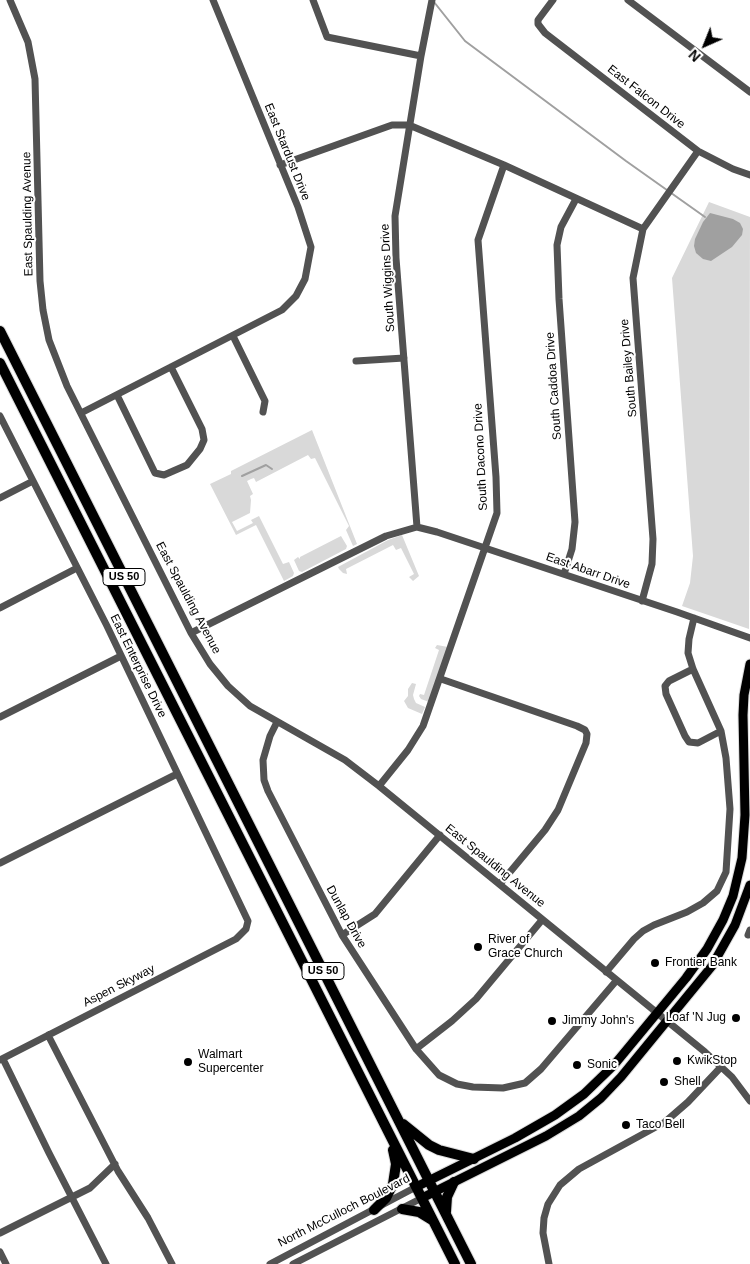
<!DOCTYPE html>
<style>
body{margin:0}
#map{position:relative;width:750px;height:1264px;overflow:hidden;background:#fff;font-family:Helvetica,sans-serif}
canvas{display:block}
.north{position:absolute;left:680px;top:20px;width:50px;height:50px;-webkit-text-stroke:4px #fff;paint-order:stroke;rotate:224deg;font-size:14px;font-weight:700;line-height:20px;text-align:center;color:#000}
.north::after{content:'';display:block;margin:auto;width:18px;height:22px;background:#000;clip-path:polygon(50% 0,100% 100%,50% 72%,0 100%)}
</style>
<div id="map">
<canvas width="750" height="1264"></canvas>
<div class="north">N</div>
</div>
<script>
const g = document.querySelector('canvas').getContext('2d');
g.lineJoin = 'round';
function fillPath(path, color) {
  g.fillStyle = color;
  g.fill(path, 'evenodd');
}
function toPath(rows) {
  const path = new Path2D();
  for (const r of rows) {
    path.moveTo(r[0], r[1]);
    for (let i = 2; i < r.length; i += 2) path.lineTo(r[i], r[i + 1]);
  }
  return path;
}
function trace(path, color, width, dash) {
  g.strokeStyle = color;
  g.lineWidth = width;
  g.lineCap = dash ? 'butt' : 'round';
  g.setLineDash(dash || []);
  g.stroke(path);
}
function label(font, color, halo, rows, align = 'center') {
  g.font = font + ' Helvetica,sans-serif';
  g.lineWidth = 4;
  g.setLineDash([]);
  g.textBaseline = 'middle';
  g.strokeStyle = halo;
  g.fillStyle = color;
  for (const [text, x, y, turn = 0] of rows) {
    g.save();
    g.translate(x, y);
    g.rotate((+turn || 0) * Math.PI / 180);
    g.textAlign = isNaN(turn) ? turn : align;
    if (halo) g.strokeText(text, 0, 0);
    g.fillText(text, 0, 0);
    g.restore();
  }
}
fillPath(toPath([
 [709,202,750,217,749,629,682,606,690,583,693,556,672,278],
 [312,430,357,544,353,546,346,530,349,526,315,458,311,459,308,455,256,482,254,478,251,479,247,481,253,494,250,496,251,500,250,513,232,522,237,531,253,523,251,520,259,516,283,564,289,562,294,573,293,576,284,581,256,525,236,535,210,484,231,474,231,471],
 [402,535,419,576,413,581,409,577,414,574,401,548,396,550,393,545,346,569,347,574,343,573,339,569,338,567,388,540],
 [341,536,347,546,346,549,302,572,299,571,294,560,298,557,300,559,300,557],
 [437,645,448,647,429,702,421,699,419,696,420,694,424,695,439,650,435,648],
 [412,683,416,684,413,695,414,699,416,703,425,707,422,714,408,708,404,701,408,696,408,689]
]), '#d9d9d9');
fillPath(toPath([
 [710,213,733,219,740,223,743,229,742,235,732,247,711,261,703,259,696,253,694,246,695,239,703,222]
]), '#a0a0a0');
trace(toPath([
 [434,2,465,41,626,161,705,217],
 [242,476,266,465,272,469]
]), '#a0a0a0', 2);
const major = toPath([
 [416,1187,515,1138,555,1115,584,1094,614,1065,686,978,707,949,723,920,733,896,742,858,745,815,743,715,744,695,750,664],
 [422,1198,546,1136,579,1116,601,1098,621,1077,712,966,735,925,750,885]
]);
const highway = toPath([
 [0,331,471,1264],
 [0,363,455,1264],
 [403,1124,429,1145,439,1150,474,1159],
 [402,1209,419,1212,432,1220],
 [374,1210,386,1198,393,1184,396,1164,393,1150],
 [446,1212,447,1197,454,1182]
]);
trace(major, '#dbdbdb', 11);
trace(highway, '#dbdbdb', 12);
trace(toPath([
 [10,0,28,42,35,79,40,281,43,310,49,340,67,386,191,633,210,664,228,686,250,706,345,760,379,786,705,1052,732,1077,750,1101],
 [313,0,327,37,421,56],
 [553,0,538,20,538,24,545,33,698,151,733,169,750,175],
 [628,0,750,92],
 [280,165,392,125,409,125,504,165,643,229],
 [233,336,265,401,263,412],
 [356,361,404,358],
 [117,395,155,473,164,475,187,465,200,449,204,440,202,429,171,367],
 [81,413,282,310,296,296,305,279,311,247,298,207,213,0],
 [0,416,107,626,248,921,246,929,236,939,0,1060],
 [0,498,33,481],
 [417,527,396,258,395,216,421,56,432,0],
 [564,574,572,549,575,522,559,299,557,245,561,227,576,199],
 [642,601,652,564,653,539,633,278,643,229,698,151],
 [0,608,77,568],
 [191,633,386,536,417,527,437,532,677,612,750,638],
 [693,669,669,681,665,686,666,694,685,736,689,742,698,743,721,731],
 [441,679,577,726,585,730,587,734,586,743,558,810,545,830,500,884],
 [0,717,121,656],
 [277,722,270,736,263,760,264,780,268,791,342,935,416,1049,439,1075,457,1084,473,1087,503,1088,525,1083,541,1069,616,981],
 [379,786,408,750,423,726,497,513,496,477,478,240,504,165],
 [0,863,177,774],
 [342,935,375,914,440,835],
 [748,935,750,930],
 [606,972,634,939,643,931,654,925,687,912,703,903,717,891,726,872,730,809,726,758,721,731,693,669,688,653,689,639,694,618],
 [48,1035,118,1171,148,1218,172,1264],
 [416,1049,452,1021,476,999,542,920],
 [3,1059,49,1153,106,1264],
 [0,1233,90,1188,115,1164],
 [0,1252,6,1264],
 [270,1264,416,1187],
 [293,1264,422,1198],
 [549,1264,543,1233,544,1218,548,1204,560,1185,579,1169,665,1122,688,1102,721,1067]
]), '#525252', 7);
trace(major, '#000', 9);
trace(highway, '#000', 10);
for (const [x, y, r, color] of [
 [478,947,5,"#000"],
 [655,963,5,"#000"],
 [736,1018,5,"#000"],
 [552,1021,5,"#000"],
 [677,1061,5,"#000"],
 [188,1062,5,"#000"],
 [577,1065,5,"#000"],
 [664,1082,5,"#000"],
 [626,1125,5,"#000"]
]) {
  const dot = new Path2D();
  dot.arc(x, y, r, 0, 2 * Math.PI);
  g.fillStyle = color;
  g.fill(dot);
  trace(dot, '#fff', 2);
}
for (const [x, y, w] of [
 [124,577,42],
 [323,971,42]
]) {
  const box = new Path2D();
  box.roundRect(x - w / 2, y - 8.5, w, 17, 4);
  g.fillStyle = '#fff';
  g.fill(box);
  trace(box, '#000', 1);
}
label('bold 11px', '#000', null, [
 ["US 50",124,577],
 ["US 50",323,971]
]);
label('12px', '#000', '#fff', [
 ["East Falcon Drive",646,97,38],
 ["East Stardust Drive",287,152,68],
 ["East Spaulding Avenue",28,214,-91],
 ["South Wiggins Drive",388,278,-93],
 ["South Bailey Drive",629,368,-95],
 ["South Caddoa Drive",554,386,-94],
 ["South Dacono Drive",481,457,-93],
 ["East Abarr Drive",588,571,19],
 ["East Spaulding Avenue",188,598,62],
 ["East Enterprise Drive",138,666,64],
 ["East Spaulding Avenue",495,866,39],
 ["Dunlap Drive",346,917,61],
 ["Aspen Skyway",119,986,-27],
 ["North McCulloch Boulevard",344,1211,-27]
]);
label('12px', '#000', '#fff', [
 ["River of",488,940],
 ["Grace Church",488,954],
 ["Frontier Bank",665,963],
 ["Loaf 'N Jug",726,1018,"right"],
 ["Jimmy John's",562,1021],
 ["Walmart",198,1055],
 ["Supercenter",198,1069],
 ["KwikStop",687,1061],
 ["Sonic",587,1065],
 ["Shell",674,1082],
 ["Taco Bell",636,1125]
], 'left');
</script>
